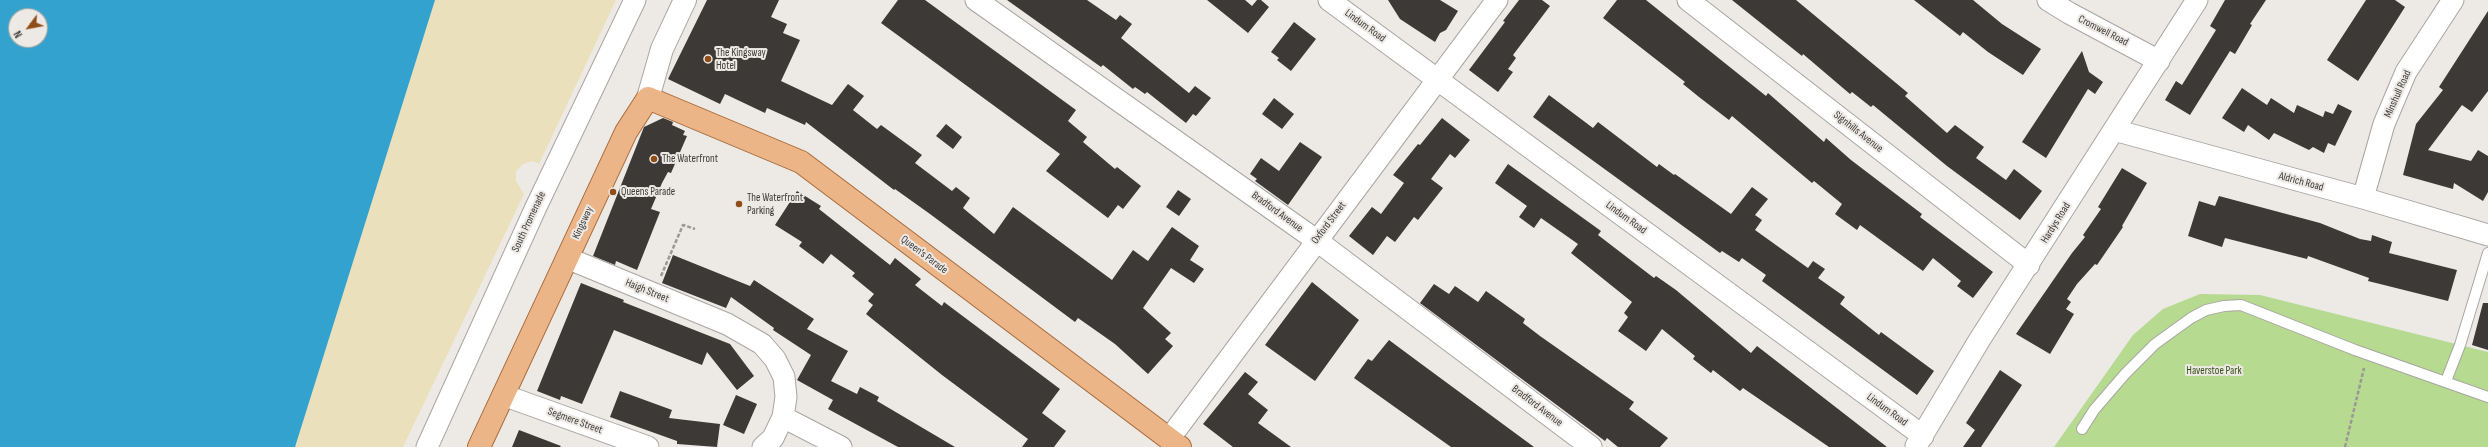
<!DOCTYPE html>
<style>
body{margin:0}
#map{position:relative;width:2488px;height:447px;overflow:hidden;background:#ede9e5;font-family:"Sofia Sans Condensed",sans-serif}
canvas{display:block}
.north{position:absolute;left:8px;top:8px;width:40px;height:40px;box-sizing:border-box;background:#ede9e5;border:1px solid #a7a3a0;border-radius:50%;rotate:238deg;font-size:11px;font-weight:700;line-height:16px;text-align:center;color:#3d3b39}
.north::after{content:'';display:block;margin:auto;width:14px;height:18px;background:#8f4e19;clip-path:polygon(50% 0,100% 100%,50% 72%,0 100%)}
</style>
<div id="map">
<canvas width="2488" height="447"></canvas>
<div class="north">N</div>
</div>
<script>
const g = document.querySelector('canvas').getContext('2d');
g.lineJoin = 'round';
function fillPath(path, color) {
  g.fillStyle = color;
  g.fill(path, 'evenodd');
}
function toPath(rows) {
  const path = new Path2D();
  for (const r of rows) {
    path.moveTo(r[0], r[1]);
    for (let i = 2; i < r.length; i += 2) path.lineTo(r[i], r[i + 1]);
  }
  return path;
}
function trace(path, color, width, dash) {
  g.strokeStyle = color;
  g.lineWidth = width;
  g.lineCap = dash ? 'butt' : 'round';
  g.setLineDash(dash || []);
  g.stroke(path);
}
function label(font, color, halo, rows, align = 'center') {
  g.font = font + ' "Sofia Sans Condensed",sans-serif';
  g.lineWidth = 4;
  g.setLineDash([]);
  g.textBaseline = 'middle';
  g.strokeStyle = halo;
  g.fillStyle = color;
  for (const [text, x, y, turn = 0] of rows) {
    g.save();
    g.translate(x, y);
    g.rotate((+turn || 0) * Math.PI / 180);
    g.textAlign = isNaN(turn) ? turn : align;
    if (halo) g.strokeText(text, 0, 0);
    g.fillText(text, 0, 0);
    g.restore();
  }
}
fillPath(toPath([
 [2200,294,2260,295,2488,352,2488,447,2054,447,2133,335,2163,309]
]), '#b5da90');
fillPath(toPath([
 [0,0,616,0,539,164,533,161,523,164,516,171,516,181,524,194,403,447,0,447],
 [16,16,40,16,40,40,16,40]
]), '#eae0bb');
fillPath(toPath([
 [0,0,435,0,295,447,0,447],
 [16,16,40,16,40,40,16,40]
]), '#34a2ce');
fillPath(toPath([
 [707,0,779,0,771,17,787,24,783,33,800,40,781,81,832,105,848,84,864,96,853,110,877,129,881,125,922,155,915,163,952,191,956,187,970,198,963,208,994,234,1013,207,1112,280,1133,250,1148,261,1172,227,1199,246,1190,260,1204,269,1194,283,1171,268,1143,308,1171,333,1165,339,1173,346,1148,374,1115,344,1078,318,1075,322,930,214,895,189,894,190,806,122,805,125,767,108,765,113,725,94,720,104,668,79],
 [898,0,925,0,1076,110,1068,121,1087,137,1083,142,1115,169,1117,167,1141,186,1123,209,1118,205,1108,218,1071,190,1046,171,1060,154,881,23],
 [1007,0,1087,0,1116,20,1120,15,1132,24,1121,38,1189,93,1195,86,1211,98,1196,116,1193,114,1186,123,1147,92,1145,94,1135,87,1133,89,1103,65,1101,67],
 [1207,0,1245,0,1252,6,1257,0,1261,0,1269,7,1248,33],
 [1388,0,1440,0,1458,11,1446,30,1440,33,1435,42,1400,19],
 [1519,0,1542,0,1550,6,1513,55,1516,58,1508,69,1513,72,1498,92,1469,70,1505,22,1503,21],
 [1617,0,1646,0,1766,96,1768,93,1824,142,1826,138,1851,160,1922,214,1920,217,1993,272,1973,298,1957,286,1961,281,1933,258,1923,271,1860,225,1857,230,1835,214,1842,204,1814,181,1812,183,1732,116,1729,120,1699,97,1683,84,1685,82,1603,18],
 [1732,0,1796,0,1908,93,1905,96,1947,133,1955,125,1984,147,1976,158,2006,180,2014,169,2042,191,2020,220,1947,166,1873,105,1871,107,1852,92,1850,94,1803,54,1802,56],
 [1914,0,1973,0,2002,24,2041,49,2023,75,1988,52,1963,32,1960,36],
 [2225,0,2266,0,2250,24,2252,25,2235,54,2230,51,2190,115,2165,100,2176,81,2182,85,2216,30,2210,26],
 [2366,0,2395,0,2405,7,2358,81,2327,60],
 [2488,11,2488,91,2472,112,2462,105,2428,150,2471,161,2478,150,2488,156,2488,192,2483,201,2454,183,2453,189,2403,175,2416,124,2443,90,2439,87],
 [1294,22,1316,39,1291,71,1277,60,1279,58,1271,52],
 [2082,51,2089,72,2103,82,2095,94,2088,89,2046,158,2022,142],
 [2242,88,2267,105,2271,98,2294,113,2297,105,2323,117,2325,111,2333,114,2338,104,2352,111,2335,146,2328,143,2324,153,2313,147,2309,150,2274,133,2269,140,2248,125,2244,132,2222,118],
 [1549,95,1593,128,1598,122,1657,167,1659,164,1674,175,1675,174,1731,214,1752,187,1768,199,1755,215,1762,220,1755,230,1808,268,1813,261,1825,269,1818,278,1845,297,1840,304,1879,335,1881,332,1934,371,1917,395,1762,281,1766,275,1742,258,1739,262,1722,251,1720,253,1533,117],
 [1274,98,1294,114,1282,129,1262,114],
 [663,118,673,122,672,125,685,131,683,135,687,136,671,173,668,172,662,183,651,209,660,212,637,270,616,261,615,265,593,256,644,127],
 [1442,118,1470,140,1455,158,1450,154,1431,179,1443,188,1418,220,1414,217,1395,242,1387,236,1373,255,1349,236,1372,207,1381,214,1404,183,1393,175,1418,144,1420,145],
 [946,124,962,137,953,149,936,136],
 [1300,142,1322,157,1288,205,1255,181,1257,179,1250,174,1261,158,1279,171],
 [1508,164,1601,231,1598,235,1654,278,1656,276,1676,290,1751,353,1757,346,1887,447,1829,447,1743,388,1740,391,1713,370,1711,373,1693,359,1695,356,1662,329,1646,351,1618,331,1628,317,1624,313,1632,302,1571,253,1578,244,1541,218,1534,228,1519,217,1527,206,1495,183],
 [2122,168,2147,183,2122,226,2123,227,2097,265,2095,264,2077,284,2067,299,2071,302,2066,309,2074,314,2050,354,2016,334,2072,253,2085,237,2083,235,2101,209,2098,207],
 [1178,190,1191,199,1179,216,1166,207],
 [797,191,821,206,819,209,890,265,895,258,921,279,915,285,942,306,944,302,1060,389,1042,413,1066,431,1054,447,1022,447,1028,439,942,375,866,314,873,305,868,301,874,294,852,276,855,273,831,254,823,264,799,246,802,242,775,225],
 [2219,196,2320,223,2360,239,2371,241,2372,235,2392,242,2389,253,2457,270,2448,301,2368,281,2369,278,2308,256,2307,259,2225,238,2222,247,2188,236,2199,201,2215,206],
 [673,255,750,286,754,280,814,319,807,329,848,351,831,381,857,394,860,387,879,397,877,401,955,447,898,447,828,409,833,400,797,380,811,355,773,330,774,328,731,297,726,308,662,283],
 [1312,282,1359,320,1315,381,1265,345],
 [581,283,624,300,623,302,730,344,754,376,737,390,707,352,702,365,614,330,582,404,561,396,560,400,537,391],
 [1434,284,1449,294,1455,286,1478,302,1486,291,1525,319,1523,323,1540,336,1634,402,1629,409,1668,438,1660,447,1618,447,1607,438,1605,441,1420,303],
 [2483,303,2488,303,2488,350,2472,345],
 [1389,340,1420,363,1534,447,1451,447,1354,378,1368,359,1372,361],
 [2000,370,2022,385,1981,447,1963,447,1975,430,1966,423],
 [1245,372,1258,382,1248,394,1268,410,1258,423,1291,447,1233,447,1203,424],
 [620,391,672,410,669,418,720,424,717,447,677,444,677,441,610,417],
 [736,395,757,404,744,434,723,425],
 [519,430,561,446,560,447,512,447]
]), '#3c3936');
const lane = toPath([
 [2446,381,2460,345,2488,253],
 [2082,429,2094,410,2125,374,2155,344,2191,318,2206,310,2224,306,2241,305,2355,350,2488,397]
]);
const street = toPath([
 [976,0,1316,240,1591,447],
 [1329,0,1923,436],
 [1688,0,2029,265],
 [2048,0,2069,13,2159,61],
 [2114,130,2363,198,2488,235],
 [2363,198,2384,124,2406,72,2453,0],
 [567,258,727,324,762,344,775,359,784,377,786,397,783,417,773,438,763,447],
 [503,395,648,447],
 [783,417,841,447],
 [1169,439,1497,0],
 [1916,446,1980,339,2197,0],
 [427,447,536,207,635,0]
]);
const secondary = toPath([
 [648,98,662,49,685,0]
]);
const primary = toPath([
 [479,447,626,132,648,98,801,162,1180,447]
]);
trace(lane, '#a9a5a2', 12);
trace(street, '#a9a5a2', 23);
trace(secondary, '#a9a5a2', 24);
trace(primary, '#a66a38', 24);
trace(toPath([
 [661,276,683,225,695,229],
 [2345,447,2364,368]
]), '#9b9895', 2.5, [4, 2]);
trace(lane, '#fff', 10);
trace(street, '#fff', 21);
trace(secondary, '#fff', 22);
trace(primary, '#ecb588', 22);
for (const [x, y, r, color] of [
 [708,59,4,"#8f4e19"],
 [654,159,4,"#8f4e19"],
 [613,192,4,"#8f4e19"],
 [739,204,4,"#8f4e19"]
]) {
  const dot = new Path2D();
  dot.arc(x, y, r, 0, 2 * Math.PI);
  g.fillStyle = color;
  g.fill(dot);
  trace(dot, '#ede9e5', 1.5);
}
label('11px', '#3d3b39', '#ede9e5', [
 ["Lindum Road",1365,26,36],
 ["Cromwell Road",2103,31,27],
 ["Minshull Road",2398,94,-66],
 ["Signhills Avenue",1858,132,38],
 ["Aldrich Road",2301,182,15],
 ["Bradford Avenue",1277,212,36],
 ["Lindum Road",1626,218,36],
 ["South Promenade",529,222,-65],
 ["Kingsway",583,223,-65],
 ["Oxford Street",1329,223,-53],
 ["Hardys Road",2056,223,-58],
 ["Queen's Parade",924,255,37],
 ["Haigh Street",647,291,22],
 ["Bradford Avenue",1537,406,37],
 ["Lindum Road",1887,410,36],
 ["Segmere Street",575,421,20]
]);
label('11px', '#3d3b39', '#ede9e5', [
 ["The Kingsway",716,53],
 ["Hotel",716,66],
 ["The Waterfront",662,159],
 ["Queens Parade",621,192],
 ["The Waterfront",747,198],
 ["Parking",747,211]
], 'left');
label('11px', '#354e16', '#ede9e5', [
 ["Haverstoe Park",2214,371]
]);
</script>
